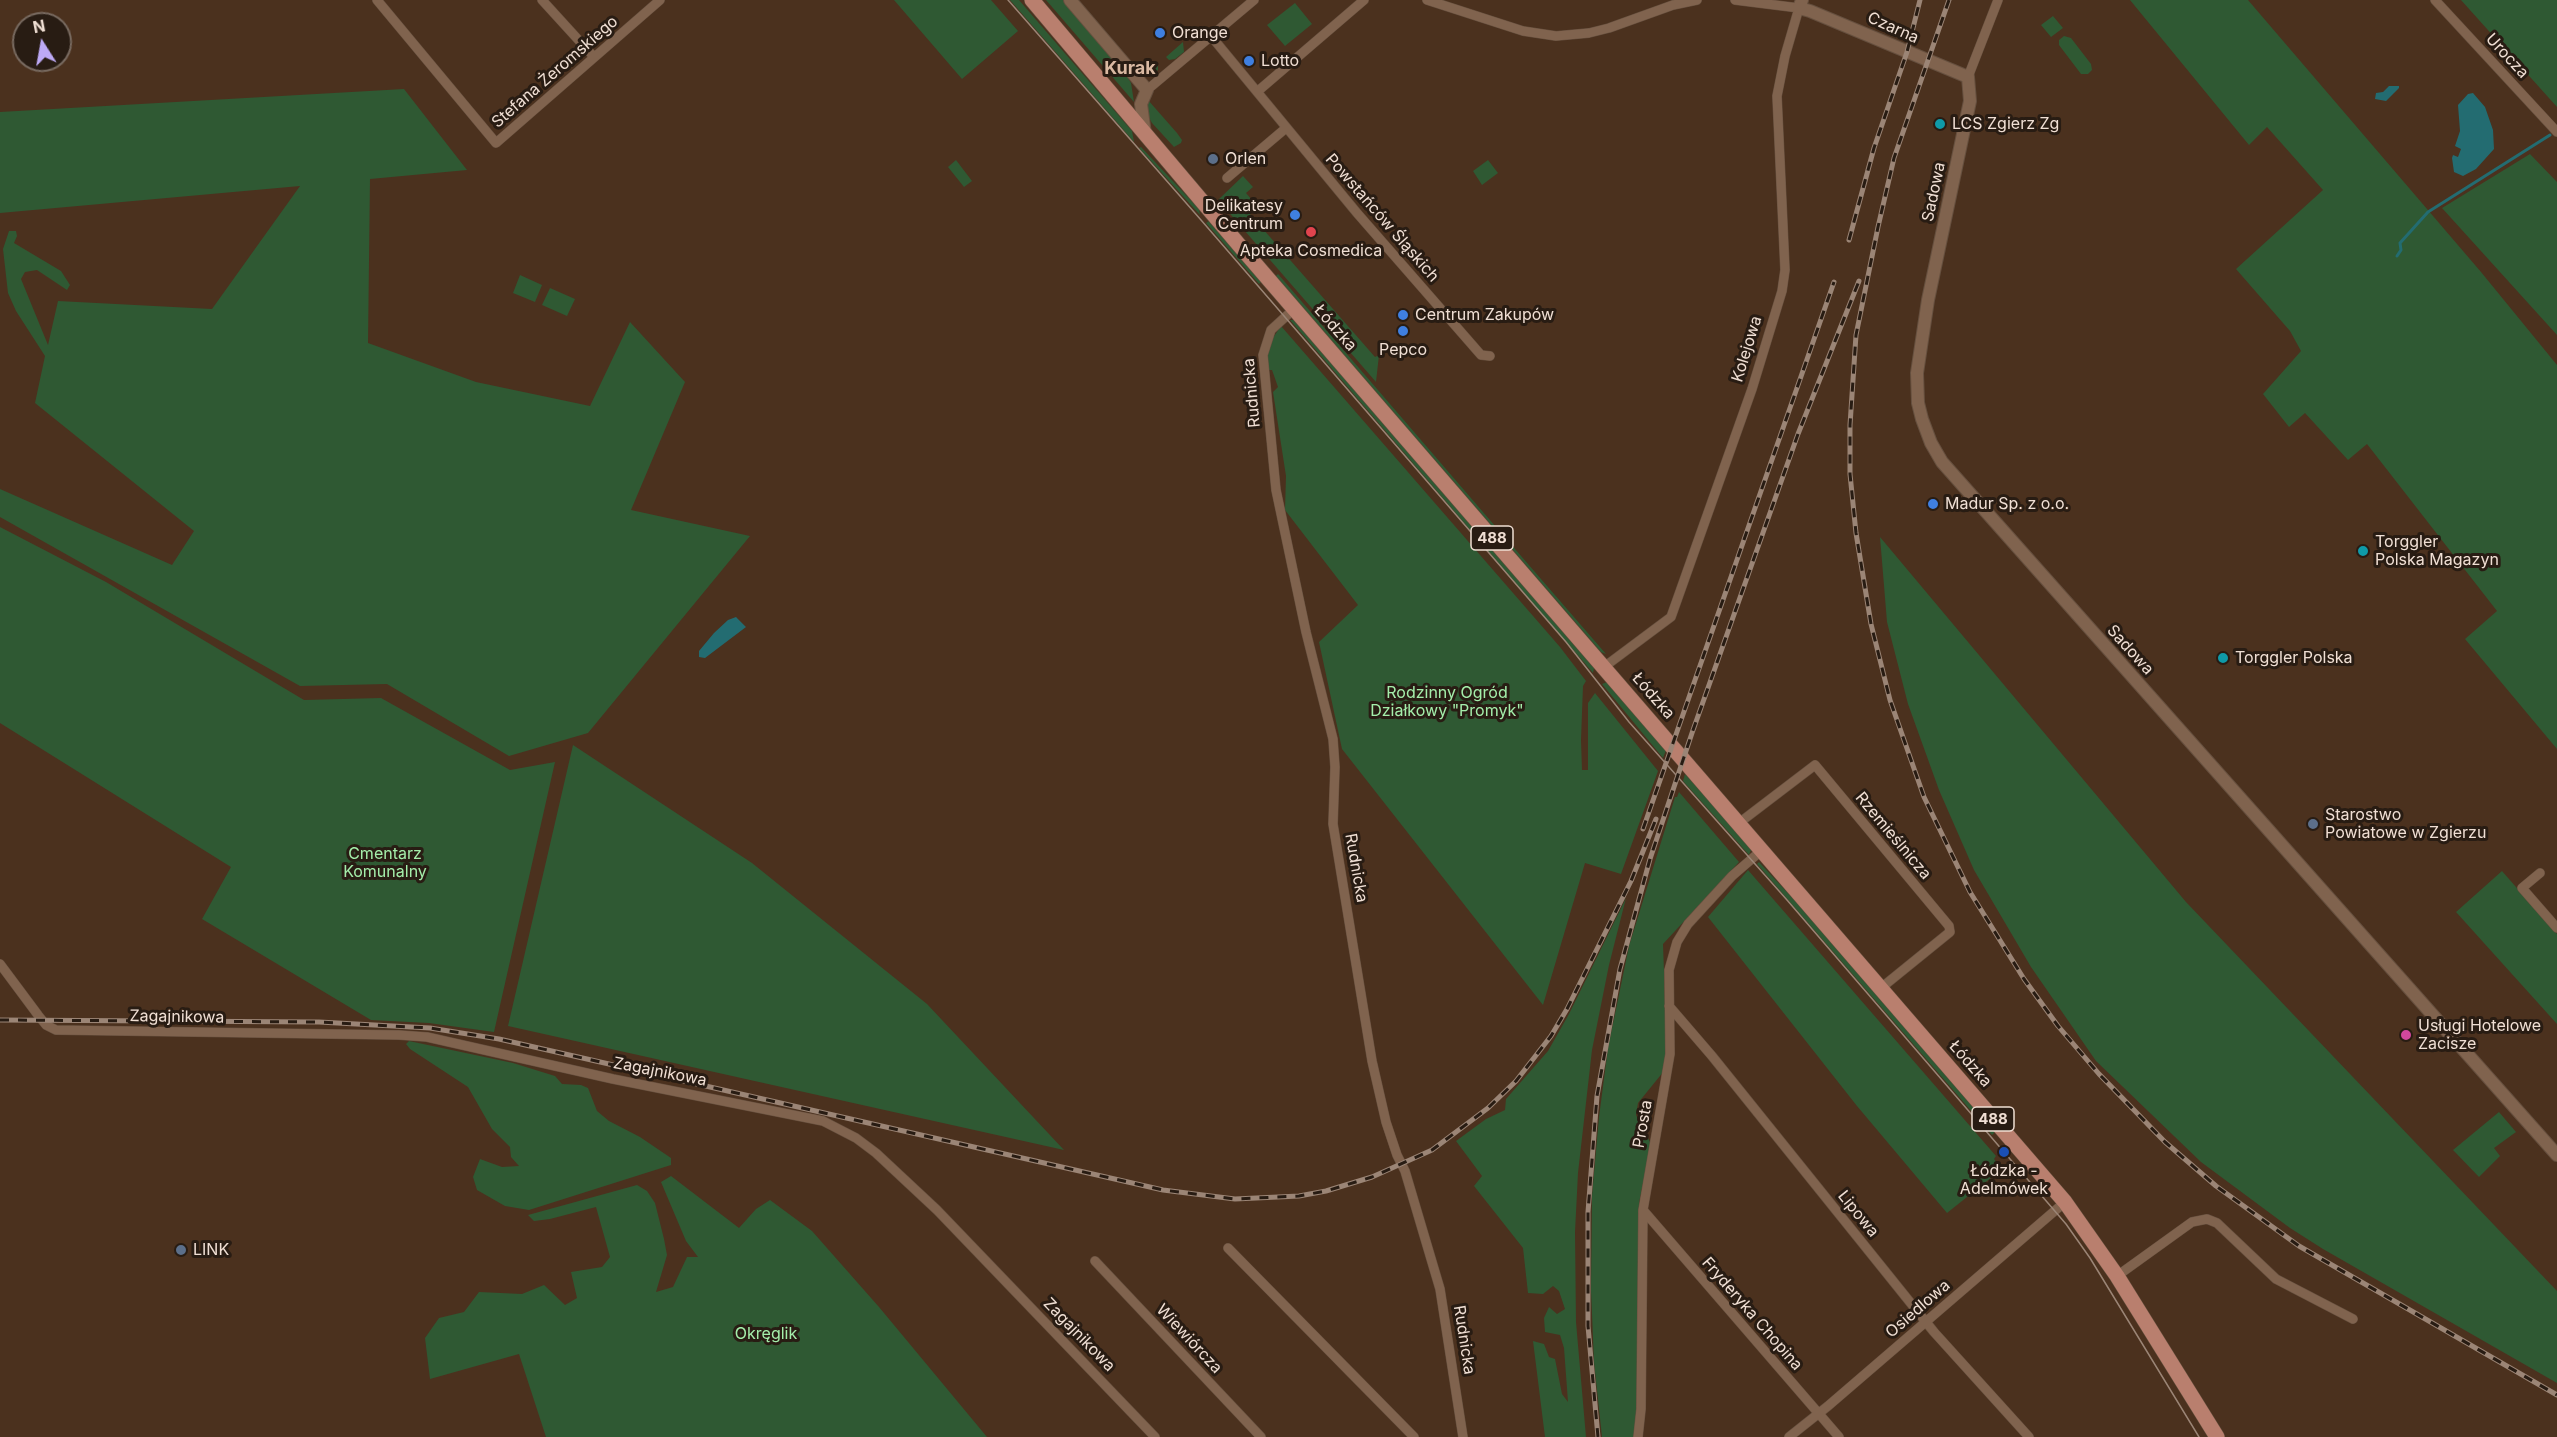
<!DOCTYPE html>
<meta charset="utf-8">
<style>
body{margin:0}
#map{position:relative;width:2557px;height:1437px;overflow:hidden;background:#4b311e;font-family:Inter,sans-serif}
canvas{display:block}
.north{position:absolute;left:12px;top:12px;width:60px;height:60px;box-sizing:border-box;background:#281c13;border:2px solid #786a60;border-radius:50%;rotate:349deg;font-size:16px;font-weight:700;line-height:24px;text-align:center;color:#f0dfd4}
.north::after{content:'';display:block;margin:auto;width:21px;height:27px;background:#bda9f5;clip-path:polygon(50% 0,100% 100%,50% 72%,0 100%)}
</style>
<div id="map">
<canvas width="2557" height="1437"></canvas>
<div class="north">N</div>
</div>
<script>
const g = document.querySelector('canvas').getContext('2d');
g.lineJoin = 'round';
function fillPath(path, color) {
  g.fillStyle = color;
  g.fill(path, 'evenodd');
}
function toPath(rows) {
  const path = new Path2D();
  for (const r of rows) {
    path.moveTo(r[0], r[1]);
    for (let i = 2; i < r.length; i += 2) path.lineTo(r[i], r[i + 1]);
  }
  return path;
}
function trace(path, color, width, dash) {
  g.strokeStyle = color;
  g.lineWidth = width;
  g.lineCap = dash ? 'butt' : 'round';
  g.setLineDash(dash || []);
  g.stroke(path);
}
function label(font, color, halo, rows, align = 'center') {
  g.font = font + ' Inter,sans-serif';
  g.lineWidth = 6;
  g.setLineDash([]);
  g.textBaseline = 'middle';
  g.strokeStyle = halo;
  g.fillStyle = color;
  for (const [text, x, y, turn = 0] of rows) {
    g.save();
    g.translate(x, y);
    g.rotate((+turn || 0) * Math.PI / 180);
    g.textAlign = isNaN(turn) ? turn : align;
    if (halo) g.strokeText(text, 0, 0);
    g.fillText(text, 0, 0);
    g.restore();
  }
}
fillPath(toPath([
 [894,0,991,0,1018,31,962,79],
 [1010,0,1019,0,1132,131,1134,142],
 [1046,0,1063,0,1124,71,1131,83,1134,102],
 [2130,0,2248,0,2481,272,2557,365,2557,749,2465,639,2497,611,2367,444,2348,460,2305,413,2289,427,2263,394,2301,351,2290,331,2236,269,2323,190,2267,127,2249,145],
 [2461,0,2557,0,2557,107],
 [1295,3,1312,24,1285,46,1267,25],
 [2053,16,2063,28,2051,37,2041,25],
 [2064,36,2071,38,2091,64,2092,70,2088,74,2081,74,2059,45,2059,40],
 [1183,42,1184,52,1175,59,1169,60,1166,57],
 [1151,61,1158,66,1158,70,1152,75,1143,73,1139,69],
 [404,89,467,170,370,179,368,343,476,382,590,406,630,322,685,382,631,510,750,536,588,733,509,756,387,684,300,686,0,517,0,489,172,565,194,531,35,403,45,356,16,311,8,293,3,249,9,231,16,231,17,236,14,243,61,271,70,285,67,290,37,270,25,272,21,279,48,345,58,301,212,309,300,186,0,213,0,112],
 [1148,100,1177,133,1182,140,1181,143,1174,147,1152,123,1147,114],
 [1141,147,1199,209,1200,215,1139,148],
 [2530,154,2557,182,2557,335,2442,208],
 [956,160,972,181,964,187,948,167],
 [1488,160,1498,173,1482,185,1473,171],
 [1243,176,1253,187,1246,193,1257,206,1249,213,1375,357,1379,355,1376,382,1218,200],
 [1209,221,1210,223,1261,282,1259,284,1206,223],
 [1278,274,1489,519,1606,654,1601,652,1276,276],
 [520,275,542,285,535,302,513,293],
 [550,288,575,299,567,316,542,305],
 [1290,320,1294,320,1594,668,1593,673],
 [1281,326,1560,647,1586,681,1583,686,1581,740,1582,770,1588,770,1588,703,1595,693,1658,771,1621,874,1585,863,1543,1005,1342,749,1319,642,1358,605,1285,510,1286,476,1273,392,1278,387,1272,370,1268,370,1266,348],
 [0,527,106,582,304,700,381,698,510,770,555,762,494,1032,429,1023,371,1020,202,919,231,867,0,723],
 [1880,537,2186,902,2557,1291,2557,1383,2323,1249,2290,1228,2201,1162,2096,1061,2031,967,1974,870,1939,790,1908,704,1887,622],
 [1607,682,1666,750,1663,758,1602,684],
 [573,745,752,863,927,1004,1064,1150,508,1026],
 [1685,774,1750,846,1751,850,1749,855,1683,781],
 [1679,792,1739,862,1663,944,1667,1056,1664,1071,1638,1103,1636,1115,1651,1144,1639,1203,1637,1422,1634,1437,1602,1437,1594,1362,1591,1290,1592,1196,1599,1117,1608,1048,1629,946,1675,797,1677,797],
 [1759,862,1798,904,1995,1132,1992,1135,1757,864],
 [1748,870,1996,1156,1994,1159,2002,1169,1947,1213,1857,1106,1708,917],
 [2502,871,2557,934,2557,1024,2456,912],
 [1626,898,1609,965,1592,1050,1578,1173,1575,1232,1576,1322,1586,1437,1545,1437,1533,1341,1544,1344,1549,1357,1555,1359,1562,1394,1568,1402,1564,1348,1560,1335,1545,1332,1544,1318,1549,1307,1557,1314,1565,1309,1559,1291,1553,1286,1543,1294,1528,1293,1523,1248,1474,1186,1482,1176,1456,1141,1486,1119,1505,1110,1506,1099,1548,1051,1569,1014],
 [409,1041,513,1063,555,1076,562,1084,581,1085,588,1088,597,1111,609,1121,640,1137,671,1158,671,1165,529,1210,505,1206,477,1190,473,1177,480,1159,502,1167,519,1166,511,1157,510,1147,492,1129,468,1087,410,1049,406,1044],
 [2499,1112,2516,1132,2494,1148,2500,1156,2479,1177,2453,1150],
 [671,1176,739,1228,756,1209,770,1200,812,1231,879,1307,987,1437,546,1437,519,1354,430,1379,425,1338,439,1318,464,1312,479,1292,522,1294,544,1285,565,1305,577,1298,571,1272,602,1267,610,1257,596,1207,550,1219,534,1221,528,1215,637,1185,647,1191,655,1203,664,1239,667,1255,656,1292,673,1287,687,1257,698,1257,686,1241,661,1182]
]), '#2f5933');
fillPath(toPath([
 [2389,86,2399,86,2399,88,2386,101,2375,99,2376,93,2383,92],
 [2473,93,2485,107,2493,130,2494,149,2476,169,2463,176,2454,172,2452,158,2453,155,2458,157,2461,149,2455,146,2460,131,2458,105,2468,94],
 [736,617,746,627,705,658,699,657,699,651,714,633,728,620]
]), '#236c71');
trace(toPath([
 [2397,256,2401,250,2400,243,2428,212,2550,135]
]), '#236c71', 3);
const minor = toPath([
 [377,0,496,143,660,0],
 [542,0,594,57],
 [1427,0,1523,31,1556,36,1589,33,1609,28,1673,5,1697,0],
 [2435,0,2557,132],
 [1211,36,1357,213,1481,355,1490,356],
 [1968,77,1998,0],
 [1147,90,1254,0],
 [1258,91,1364,0],
 [1227,178,1286,128],
 [1294,309,1271,330,1263,355,1276,490,1306,632,1333,739,1335,767,1333,824,1372,1061,1386,1122,1397,1155,1405,1171,1440,1289,1463,1437],
 [1604,667,1671,617,1752,389,1782,291,1785,270,1777,96,1785,56,1799,8,1735,0],
 [1739,823,1815,765,1949,926,1950,932,1881,988],
 [2540,873,2522,888,2557,928],
 [0,964,38,1015,46,1025,56,1030,399,1035,427,1037,613,1079,823,1121,856,1138,876,1153,937,1210,1155,1437],
 [1669,1006,1712,1056,1934,1332,2029,1437],
 [1643,1210,1839,1437],
 [1228,1248,1414,1437],
 [1095,1261,1261,1437],
 [2117,1276,2192,1222,2207,1219,2217,1223,2276,1279,2353,1319],
 [1638,1437,1641,1409,1643,1210,1670,1054,1669,970,1677,942,1688,924,1732,876,1762,850],
 [1789,1437,1828,1406,2065,1202]
]);
const tertiary = toPath([
 [1070,0,1147,90,1141,104,1145,134],
 [1802,0,1799,8,1810,11,1968,77,1970,101,1928,300,1917,373,1918,403,1922,419,1931,443,1942,462,2557,1155]
]);
const primary = toPath([
 [1032,0,1245,252,2065,1202,2117,1276,2217,1437]
]);
trace(minor, '#66503f', 10);
trace(tertiary, '#66503f', 14);
trace(primary, '#66503f', 16);
trace(minor, '#80634e', 9);
trace(tertiary, '#80634e', 12);
trace(primary, '#b97f6e', 15);
trace(toPath([
 [1008,0,1201,220,1566,642,1629,722,1787,900,2066,1224,2090,1258,2199,1437]
]), '#9b8576', 1.5);
const rail = toPath([
 [1949,0,1894,158,1878,227,1856,335,1850,425,1850,474,1856,533,1871,624,1890,700,1924,797,1970,892,2024,979,2058,1026,2099,1074,2165,1142,2216,1186,2299,1246,2557,1395],
 [1849,240,1874,148,1907,52,1920,0],
 [1643,829,1834,282],
 [0,1020,319,1022,430,1028,499,1039,1163,1190,1235,1199,1299,1196,1326,1191,1372,1177,1432,1150,1488,1108,1516,1081,1551,1036,1567,1009,1631,881,1656,819],
 [1598,1437,1588,1326,1588,1212,1597,1096,1620,969,1650,859,1692,733,1798,434,1859,281]
]);
trace(rail, '#9b8576', 5);
trace(rail, '#281c13', 3, [9]);
for (const [x, y, r, color] of [
 [1160,33,6,"#3f7fe0"],
 [1249,61,6,"#3f7fe0"],
 [1940,124,6,"#0f9aa8"],
 [1213,159,6,"#5c6f8a"],
 [1295,215,6,"#3f7fe0"],
 [1311,232,6,"#e0444e"],
 [1403,315,6,"#3f7fe0"],
 [1403,331,6,"#3f7fe0"],
 [1933,504,6,"#3f7fe0"],
 [2363,551,6,"#0f9aa8"],
 [2223,658,6,"#0f9aa8"],
 [2313,824,6,"#5c6f8a"],
 [2406,1035,6,"#d1479c"],
 [2004,1152,6,"#1a4fb4"],
 [181,1250,6,"#5c6f8a"]
]) {
  const dot = new Path2D();
  dot.arc(x, y, r, 0, 2 * Math.PI);
  g.fillStyle = color;
  g.fill(dot);
  trace(dot, '#281c13', 2);
}
for (const [x, y, w] of [
 [1492,538,42],
 [1993,1119,42]
]) {
  const box = new Path2D();
  box.roundRect(x - w / 2, y - 12, w, 24, 4.5);
  g.fillStyle = '#281c13';
  g.fill(box);
  trace(box, '#f0dfd4', 1.5);
}
label('bold 15px', '#f0dfd4', null, [
 ["488",1492,538],
 ["488",1993,1119]
]);
label('16px', '#f0dfd4', '#281c13', [
 ["Czarna",1893,28,24],
 ["Urocza",2507,56,47],
 ["Stefana Żeromskiego",555,72,-41],
 ["Sadowa",1934,192,-78],
 ["Powstańców Śląskich",1382,218,49],
 ["Łódzka",1335,328,49],
 ["Kolejowa",1747,349,-73],
 ["Rudnicka",1252,393,-95],
 ["Sadowa",2130,650,48],
 ["Łódzka",1653,696,49],
 ["Rzemieślnicza",1893,836,50],
 ["Rudnicka",1356,868,80],
 ["Zagajnikowa",177,1017,1],
 ["Łódzka",1970,1064,49],
 ["Zagajnikowa",660,1072,11],
 ["Prosta",1643,1124,-80],
 ["Lipowa",1858,1214,51],
 ["Osiedlowa",1918,1309,-41],
 ["Fryderyka Chopina",1752,1314,49],
 ["Zagajnikowa",1079,1335,46],
 ["Wiewiórcza",1189,1339,47],
 ["Rudnicka",1464,1340,81]
]);
label('16px', '#f0dfd4', '#281c13', [
 ["Orange",1172,33],
 ["Lotto",1261,61],
 ["LCS Zgierz Zg",1952,124],
 ["Orlen",1225,159],
 ["Delikatesy",1283,206,"right"],
 ["Centrum",1283,224,"right"],
 ["Apteka Cosmedica",1311,251,"center"],
 ["Centrum Zakupów",1415,315],
 ["Pepco",1403,350,"center"],
 ["Madur Sp. z o.o.",1945,504],
 ["Torggler",2375,542],
 ["Polska Magazyn",2375,560],
 ["Torggler Polska",2235,658],
 ["Starostwo",2325,815],
 ["Powiatowe w Zgierzu",2325,833],
 ["Usługi Hotelowe",2418,1026],
 ["Zacisze",2418,1044],
 ["Łódzka -",2004,1171,"center"],
 ["Adelmówek",2004,1189,"center"],
 ["LINK",193,1250]
], 'left');
label('16px', '#a4eeaa', '#281c13', [
 ["Rodzinny Ogród",1447,693],
 ["Działkowy \"Promyk\"",1447,711],
 ["Cmentarz",385,854],
 ["Komunalny",385,872],
 ["Okręglik",766,1334]
]);
label('bold 18px', '#dab9a2', '#281c13', [
 ["Kurak",1130,69]
]);
</script>
